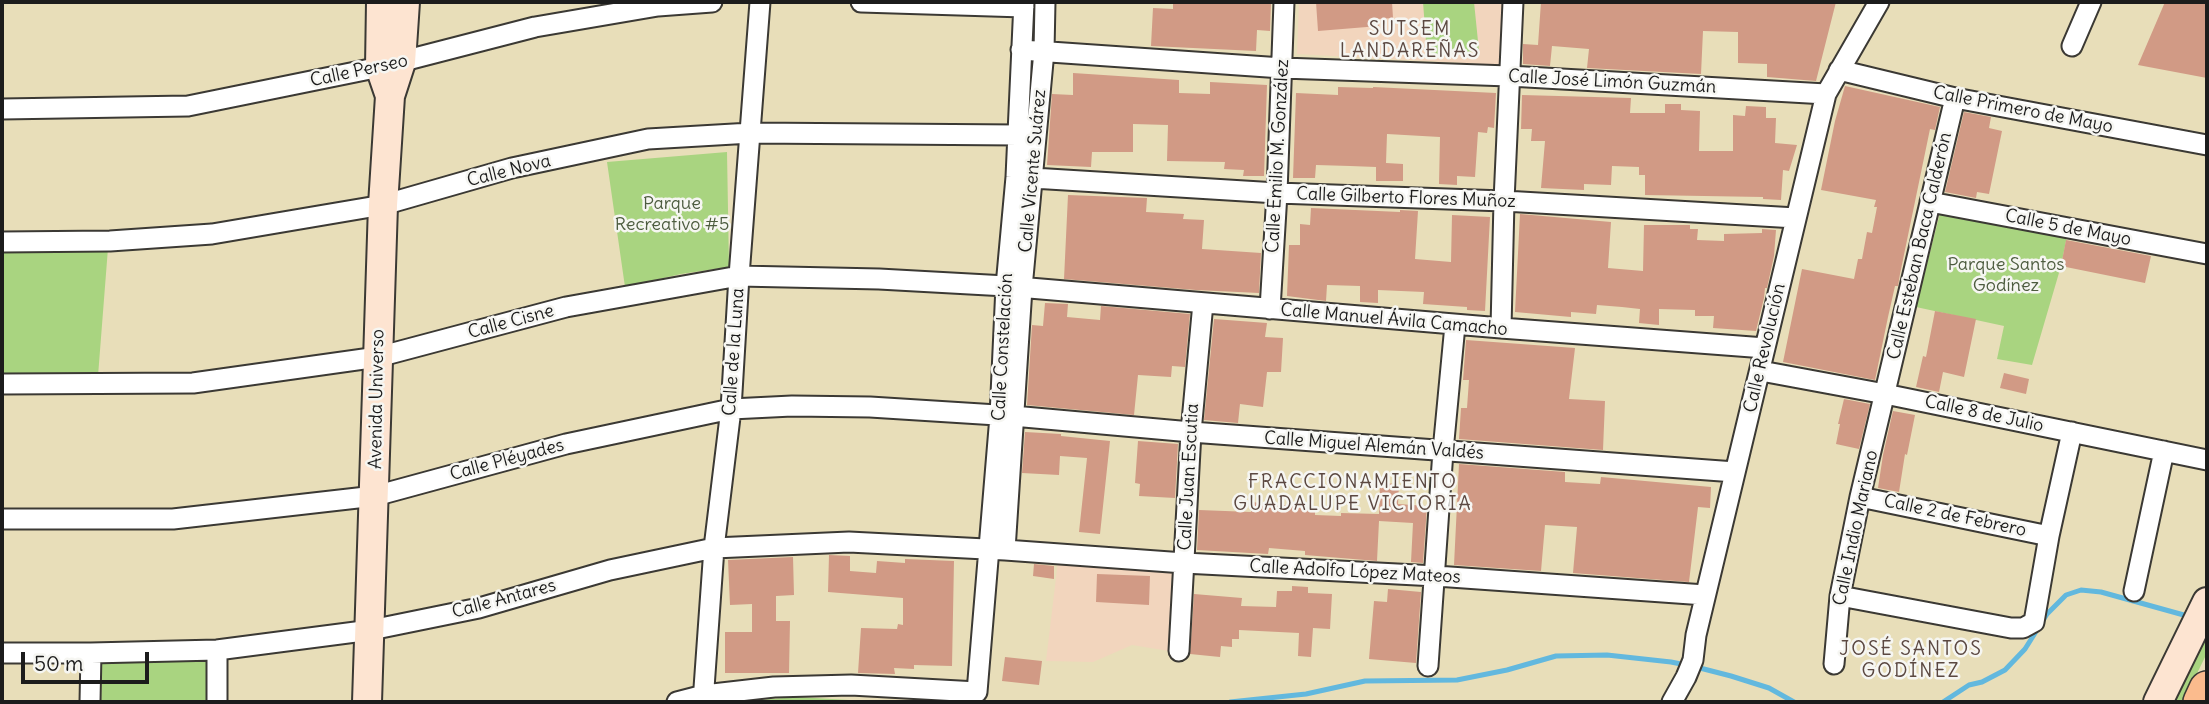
<!DOCTYPE html>
<meta charset="utf-8">
<style>
body{margin:0}
#map{position:relative;width:2209px;height:704px;overflow:hidden;background:#e8deb9;font-family:Delius,sans-serif}
canvas{display:block}
.frame{position:absolute;inset:0;border:4px solid #1c1c1c;pointer-events:none}
.scale{position:absolute;left:21px;top:652px;width:128px;height:32px;box-sizing:border-box;border:4px solid #1c1c1c;border-top:0;padding-left:9px;font-size:21px;line-height:24px;white-space:nowrap;color:#1c1c1c;-webkit-text-stroke:5px #f6f6f2;paint-order:stroke}
</style>
<div id="map">
<canvas width="2209" height="704"></canvas>
<div class="frame"></div>
<div class="scale">50 m</div>
</div>
<script>
const g = document.querySelector('canvas').getContext('2d');
g.lineJoin = 'round';
function fillPath(path, color) {
  g.fillStyle = color;
  g.fill(path, 'evenodd');
}
function toPath(rows) {
  const path = new Path2D();
  for (const r of rows) {
    path.moveTo(r[0], r[1]);
    for (let i = 2; i < r.length; i += 2) path.lineTo(r[i], r[i + 1]);
  }
  return path;
}
function trace(path, color, width, dash) {
  g.strokeStyle = color;
  g.lineWidth = width;
  g.lineCap = dash ? 'butt' : 'round';
  g.setLineDash(dash || []);
  g.stroke(path);
}
function label(font, color, halo, rows, align = 'center') {
  g.font = font + ' Delius,sans-serif';
  g.lineWidth = 5;
  g.setLineDash([]);
  g.textBaseline = 'middle';
  g.strokeStyle = halo;
  g.fillStyle = color;
  for (const [text, x, y, turn = 0] of rows) {
    g.save();
    g.translate(x, y);
    g.rotate((+turn || 0) * Math.PI / 180);
    g.textAlign = isNaN(turn) ? turn : align;
    if (halo) g.strokeText(text, 0, 0);
    g.fillText(text, 0, 0);
    g.restore();
  }
}
fillPath(toPath([
 [1299,2,1504,2,1501,65,1297,54],
 [1058,561,1172,572,1169,651,1132,645,1093,662,1046,661]
]), '#f2d5bd');
fillPath(toPath([
 [1423,2,1474,2,1479,51,1427,55],
 [727,152,729,267,681,274,625,287,607,162],
 [1940,213,2067,236,2061,266,2032,365,1997,359,2004,326,1916,307],
 [2,248,108,248,98,376,2,373],
 [2207,631,2207,653,2183,702,2172,702],
 [211,657,210,702,101,702,102,663,140,663],
 [797,697,884,702,731,702]
]), '#a9d480');
trace(toPath([
 [1696,667,1731,676,1769,688,1794,702],
 [1230,702,1306,694,1365,681,1457,680,1507,670,1556,656,1607,655,1671,662,1686,665],
 [1943,702,1969,685,1982,682,2005,670,2025,649,2047,614,2066,595,2081,590,2101,592,2191,617]
]), '#62b8de', 5);
fillPath(toPath([
 [1173,2,1271,2,1270,31,1257,30,1256,51,1151,46,1153,8,1173,9],
 [1316,2,1392,2,1393,18,1378,19,1379,26,1318,31],
 [1541,2,1836,2,1816,81,1767,77,1767,64,1738,63,1738,32,1703,31,1701,74,1587,68,1589,49,1552,46,1550,66,1523,64,1523,44,1538,45],
 [2165,2,2207,2,2207,78,2138,65],
 [1073,73,1179,80,1179,93,1210,94,1210,82,1267,85,1264,176,1243,176,1244,170,1224,169,1225,162,1167,161,1168,125,1133,124,1133,152,1092,152,1091,167,1047,165,1052,94,1073,95],
 [1845,86,1940,107,1935,130,1930,129,1900,274,1898,286,1895,286,1888,317,1875,380,1783,362,1802,269,1854,279,1858,259,1862,259,1867,232,1872,233,1877,207,1874,207,1876,200,1821,190,1835,121],
 [1338,87,1373,88,1373,87,1496,93,1494,128,1488,127,1487,133,1478,132,1475,177,1457,176,1457,185,1439,184,1440,137,1387,134,1386,163,1403,164,1403,181,1376,181,1376,167,1350,166,1316,165,1315,178,1293,178,1296,93,1338,95],
 [1522,95,1631,98,1630,113,1665,113,1665,104,1681,104,1681,110,1700,111,1699,151,1733,151,1733,115,1745,116,1746,106,1766,107,1766,118,1776,118,1775,143,1797,145,1789,171,1783,170,1781,200,1763,199,1763,197,1645,195,1645,175,1639,175,1639,167,1612,166,1611,185,1584,184,1584,190,1541,188,1545,141,1531,141,1532,129,1521,129],
 [1964,112,1991,117,1989,128,2002,131,1989,194,1977,192,1976,198,1945,192],
 [1068,195,1147,198,1146,212,1184,214,1183,219,1204,220,1202,249,1261,253,1259,293,1196,290,1064,279],
 [1311,208,1400,212,1400,210,1418,211,1415,259,1451,262,1452,215,1490,217,1485,311,1467,310,1467,307,1423,304,1424,292,1378,290,1378,303,1360,302,1360,286,1327,285,1326,301,1287,296,1289,245,1300,245,1300,224,1310,225],
 [1520,214,1611,222,1608,268,1643,271,1644,225,1690,225,1690,229,1698,229,1697,240,1724,241,1724,234,1762,233,1762,229,1776,230,1774,256,1767,288,1765,288,1764,298,1756,331,1713,328,1714,316,1695,316,1695,310,1659,309,1659,325,1639,323,1640,309,1622,307,1597,305,1596,314,1571,312,1571,317,1515,312],
 [2066,240,2151,256,2145,283,2061,266],
 [1045,303,1068,304,1067,317,1100,320,1101,306,1190,314,1185,367,1172,366,1171,377,1138,375,1134,415,1027,405,1032,325,1043,326],
 [1935,311,1976,319,1964,377,1943,372,1939,392,1916,387,1923,356,1926,357],
 [1214,319,1267,323,1265,337,1283,338,1281,372,1267,372,1263,407,1240,404,1238,423,1204,420],
 [1466,340,1575,348,1569,399,1605,401,1603,450,1459,439,1461,408,1467,408,1469,380,1463,380],
 [2004,373,2029,379,2026,394,2000,388],
 [1844,399,1870,404,1859,449,1836,444,1840,424,1838,424],
 [1893,411,1915,415,1907,455,1905,454,1899,492,1878,488,1883,455],
 [1025,432,1061,434,1061,436,1110,441,1100,534,1079,532,1087,458,1060,456,1059,475,1022,473],
 [1138,441,1178,444,1175,498,1139,496,1140,484,1135,483],
 [1459,464,1565,472,1565,482,1600,484,1601,477,1711,487,1710,508,1698,507,1689,582,1573,573,1577,527,1545,525,1541,571,1454,565],
 [1380,483,1399,484,1398,504,1427,506,1423,563,1411,562,1413,523,1379,521,1377,561,1305,555,1305,551,1269,548,1268,554,1197,550,1199,510,1251,512,1251,502,1315,508,1315,515,1341,516,1341,513,1379,514],
 [829,555,850,556,850,571,876,573,877,561,905,563,905,559,954,561,952,666,914,665,914,669,894,668,895,674,858,673,861,628,897,629,898,624,903,625,903,598,828,592],
 [793,557,794,595,776,596,776,621,790,621,789,673,725,673,725,632,752,632,752,604,730,605,728,560],
 [1034,564,1054,566,1054,579,1033,576],
 [1097,574,1150,576,1149,605,1096,602],
 [1292,586,1308,587,1308,593,1332,594,1330,629,1313,628,1311,657,1298,656,1299,633,1239,630,1239,639,1232,639,1232,647,1221,646,1220,657,1190,654,1194,594,1242,598,1241,606,1276,607,1277,591,1292,591],
 [1388,589,1421,592,1416,663,1369,659,1374,601,1387,602],
 [1005,657,1042,661,1039,685,1002,681]
]), '#d19a85');
const street = toPath([
 [861,2,1024,7],
 [2072,46,2091,2],
 [1021,50,1282,68,1509,76,1826,94],
 [1839,70,1955,98,2207,145],
 [2,109,188,106,380,67,535,27,658,6,712,2],
 [1016,177,1277,193,1504,201,1796,218],
 [1930,202,2207,254],
 [2,242,110,241,212,234,383,205,512,168,648,139,751,133,1019,135],
 [1270,309,1277,193,1284,2],
 [1501,328,1504,201,1513,2],
 [1761,371,1885,394,2207,460],
 [2,384,193,383,378,357,566,307,739,276,879,279,1006,286,1501,328,1765,348],
 [1860,497,2049,536],
 [2,519,173,519,375,496,566,444,731,409,792,406,870,407,1013,416,1191,432,1735,472],
 [1005,550,1022,288,1044,51,1045,2],
 [2134,591,2164,451],
 [1840,596,2011,628,2023,628,2034,622,2049,536,2072,432],
 [217,650,217,702],
 [1179,651,1191,432,1203,303],
 [2,653,91,653,217,650,371,630,479,608,610,570,714,548,849,542,1005,550,1184,563,1436,576,1705,595],
 [1834,664,1840,596,1860,497,1955,98],
 [1428,666,1443,451,1455,325],
 [90,702,91,653],
 [677,702,704,695,774,687,851,685,977,692,1000,416,1006,286,1016,177,1024,2],
 [703,702,714,548,731,409,739,276,760,2],
 [1672,702,1686,677,1693,660,1696,635,1826,94,1879,2]
]);
const secondary = toPath([
 [381,2,380,67,390,96],
 [367,702,383,205,390,96,401,62,405,2],
 [2158,702,2207,602]
]);
const highway = toPath([
 [2201,702,2207,689]
]);
trace(street, '#3b3934', 23);
trace(secondary, '#3b3934', 32);
trace(highway, '#3b3934', 38);
trace(street, '#fff', 19);
trace(secondary, '#fde4d1', 28);
trace(highway, '#fbbb8d', 35);
label('18px', '#1c1c1c', '#f6f6f2', [
 ["Calle Perseo",359,71,-12],
 ["Calle José Limón Guzmán",1612,82,3],
 ["Calle Primero de Mayo",2023,110,11],
 ["Calle Emilio M. González",1278,156,-87],
 ["Calle Nova",509,171,-14],
 ["Calle Vicente Suárez",1033,171,-85],
 ["Calle Gilberto Flores Muñoz",1406,198,2],
 ["Calle 5 de Mayo",2068,228,11],
 ["Calle Esteban Baca Calderón",1920,246,-77],
 ["Calle Manuel Ávila Camacho",1394,320,5],
 ["Calle Cisne",511,322,-15],
 ["Calle Constelación",1003,347,-87],
 ["Calle Revolución",1765,348,-77],
 ["Calle de la Luna",734,352,-86],
 ["Avenida Universo",377,399,-89],
 ["Calle 8 de Julio",1984,414,12],
 ["Calle Miguel Alemán Valdés",1374,446,4],
 ["Calle Pléyades",507,460,-15],
 ["Calle Juan Escutia",1189,477,-87],
 ["Calle 2 de Febrero",1955,516,12],
 ["Calle Indio Mariano",1856,528,-78],
 ["Calle Adolfo López Mateos",1355,572,3],
 ["Calle Antares",504,599,-15]
]);
label('18px', '#4d5c3f', '#f6f6f2', [
 ["Parque",672,204],
 ["Recreativo #5",672,225],
 ["Parque Santos",2006,265],
 ["Godínez",2006,286]
]);
g.letterSpacing = '2px';
label('19px', '#5b4841', '#f6f6f2', [
 ["SUTSEM",1410,30],
 ["LANDAREÑAS",1410,52],
 ["FRACCIONAMIENTO",1353,483],
 ["GUADALUPE VICTORIA",1353,505],
 ["JOSÉ SANTOS",1911,650],
 ["GODÍNEZ",1911,672]
]);
g.letterSpacing = '0px';
</script>
